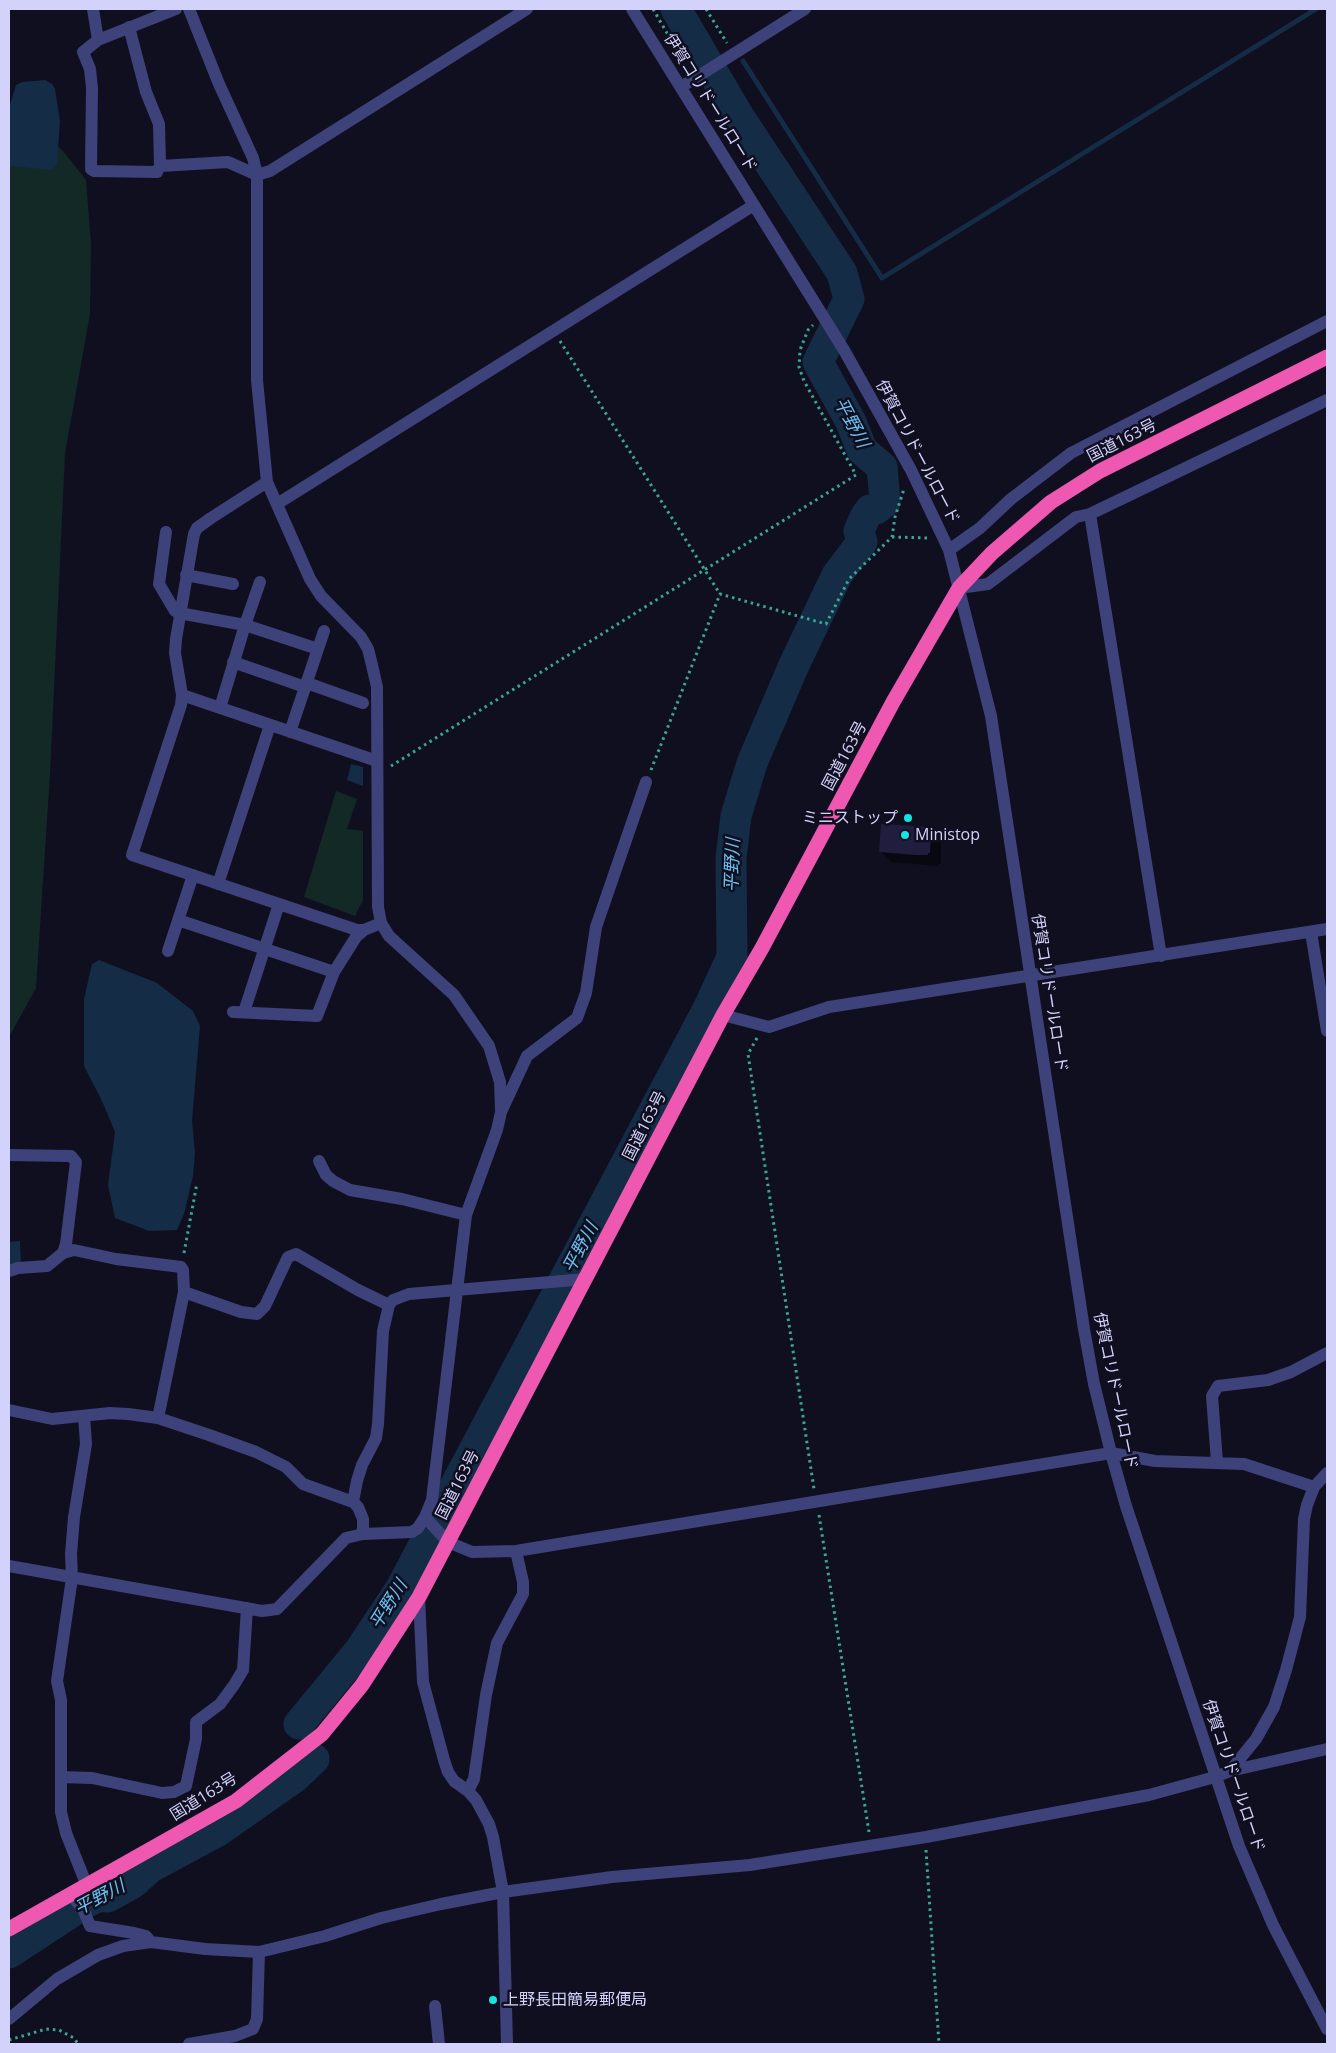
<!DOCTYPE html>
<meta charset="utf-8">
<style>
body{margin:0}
#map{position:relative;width:1336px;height:2053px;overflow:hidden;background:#100f20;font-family:"Open Sans",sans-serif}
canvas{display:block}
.frame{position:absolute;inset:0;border:10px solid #d2d2fb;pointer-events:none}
</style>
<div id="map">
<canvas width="1336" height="2053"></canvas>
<div class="frame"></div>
</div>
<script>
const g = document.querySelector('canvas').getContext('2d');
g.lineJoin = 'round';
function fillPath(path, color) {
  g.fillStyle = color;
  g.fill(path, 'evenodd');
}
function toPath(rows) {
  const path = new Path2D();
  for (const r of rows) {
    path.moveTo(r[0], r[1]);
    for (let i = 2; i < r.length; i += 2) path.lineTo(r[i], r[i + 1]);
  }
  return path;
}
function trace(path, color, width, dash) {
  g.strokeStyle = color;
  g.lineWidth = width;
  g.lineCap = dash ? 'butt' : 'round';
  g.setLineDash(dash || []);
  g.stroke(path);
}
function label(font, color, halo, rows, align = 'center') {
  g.font = font + ' "Open Sans","Noto Sans JP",sans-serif';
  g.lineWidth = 5;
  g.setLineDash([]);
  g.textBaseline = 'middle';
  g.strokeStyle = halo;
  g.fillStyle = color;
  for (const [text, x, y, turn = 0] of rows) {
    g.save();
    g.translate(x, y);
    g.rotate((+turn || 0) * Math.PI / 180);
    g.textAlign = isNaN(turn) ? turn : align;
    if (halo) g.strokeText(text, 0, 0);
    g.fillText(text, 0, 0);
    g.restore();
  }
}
fillPath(toPath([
 [9,111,22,116,63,151,86,180,91,244,90,314,65,453,50,774,36,988,9,1037],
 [336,791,357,799,347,829,363,831,363,900,355,916,304,897]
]), '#132926');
fillPath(toPath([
 [45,80,52,84,55,89,60,121,57,165,52,170,9,166,9,108,16,85,22,82],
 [351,764,363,767,363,786,347,780],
 [99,960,157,983,193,1011,200,1026,192,1121,195,1153,193,1176,184,1214,177,1230,149,1231,115,1218,108,1185,115,1132,102,1101,84,1066,84,999,92,964],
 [20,1241,21,1264,9,1266,9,1242]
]), '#142c45');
fillPath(toPath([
 [930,829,941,840,941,864,938,864,938,866,891,862,880,851]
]), '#0007');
trace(toPath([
 [743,61,882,278,1316,9]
]), '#142c45', 5);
trace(toPath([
 [299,1724,360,1650,401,1588,708,1009,732,957,731,858,736,816,752,763,794,665,837,575,862,542,859,531,865,517,870,510,876,509,885,502,882,467,862,450,851,422,818,362,849,299,842,273,738,115,676,9],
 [9,1953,87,1902,100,1896,108,1897,133,1883,151,1867,218,1831,295,1777,314,1759]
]), '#142c45', 31);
fillPath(toPath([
 [881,824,931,827,930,853,928,853,928,855,916,855,879,852]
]), '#201d3f');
trace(toPath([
 [653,9,681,57],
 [706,9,727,43],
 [560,341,720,594],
 [892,537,928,538],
 [391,766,856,475,804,381,799,367,800,350,808,330,813,325],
 [651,770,720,594,826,624,849,579,892,537,895,517,904,489],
 [757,1038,748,1054,814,1489],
 [184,1253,197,1183],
 [819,1515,869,1832],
 [926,1850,939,2044],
 [9,2040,46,2029,59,2030,74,2038,78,2044]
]), '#39a795', 3, [2.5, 4]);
trace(toPath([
 [93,9,98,40],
 [176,9,98,40,83,52,90,69,92,88,91,169,94,171,157,172,160,166,228,162,257,175,270,171,527,9],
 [189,9,219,84,253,158,257,175,257,380,267,482,310,579,321,596,361,637,368,649,372,665,377,687,378,907,381,923,389,936,454,995,489,1046,500,1082,501,1110],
 [632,9,844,350,911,470,949,550,991,716,1084,1329,1094,1384,1111,1453,1126,1506,1239,1846,1273,1925,1327,2029],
 [129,27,146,92,159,124,160,166],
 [681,87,805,9],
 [267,482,211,518,197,528,194,534,176,639,175,653,182,695,181,705,132,855,357,930,364,930,381,923],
 [277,504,754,205],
 [166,532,159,584,175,611,179,613,245,625,318,649],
 [949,550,980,528,1011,499,1071,453,1327,321],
 [186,575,233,584],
 [959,588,988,584,1076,517,1090,514],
 [233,662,305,687],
 [307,683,363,703],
 [182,695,377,761],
 [220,708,245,625,260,582],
 [290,732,324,631],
 [218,884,270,725],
 [178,920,334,972],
 [1311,932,1327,1031],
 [168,951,193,875],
 [1161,956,1090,514,1327,400],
 [233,1012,317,1016,334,972,356,937,364,930],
 [244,1012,279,904],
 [723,1015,769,1027,829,1007,1327,929],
 [9,1155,71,1156,76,1162,66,1244,63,1253],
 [319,1161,326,1175,333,1181,350,1190,402,1199,466,1215],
 [9,1271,18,1268,47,1266,63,1253,74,1250,116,1259,181,1267,183,1270,184,1292,158,1418],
 [184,1292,241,1312,257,1314,265,1306,288,1257,296,1254,358,1290,389,1305,393,1300,409,1294,586,1279],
 [9,1410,52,1419,110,1413,128,1414,158,1418,209,1435,256,1452,286,1467,303,1484,353,1502,358,1507,363,1519,363,1534],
 [84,1416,86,1444,74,1517,71,1554,72,1578,57,1681,61,1700,61,1812,66,1833,87,1886],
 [1217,1462,1212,1396,1218,1386,1268,1380,1291,1372,1327,1353],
 [353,1502,357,1481,362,1465,376,1438,378,1424,383,1331,389,1305],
 [425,1517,448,1542,472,1552,516,1551,1111,1453,1155,1461,1244,1464,1314,1487],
 [9,1566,262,1611,277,1609,346,1538,363,1534,412,1532,418,1528,425,1517,432,1500,466,1215,497,1130,501,1112,527,1056,577,1018,586,993,596,927,646,782],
 [419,1597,423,1682,444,1760,448,1772,454,1781,468,1791,476,1800,489,1824,493,1837,503,1892,507,2044],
 [1230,1771,1256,1739,1274,1707,1286,1670,1300,1617,1304,1519,1307,1505,1314,1487,1327,1473],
 [61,1777,92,1778,162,1793,174,1792,186,1786,196,1739,196,1722,220,1704,234,1685,243,1670,247,1608],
 [468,1791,474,1779,486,1695,497,1643,523,1594,523,1582,516,1551],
 [71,1894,84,1911,90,1926,134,1933,146,1936,151,1942],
 [435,2006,439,2044],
 [9,2019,57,1979,98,1955,123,1946,151,1942,205,1949,259,1952,325,1936,381,1918,441,1904,503,1892,612,1877,750,1865,926,1837,1149,1795,1215,1777,1230,1771,1327,1749],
 [189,2044,235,2036,253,2029,257,2019,259,1952]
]), '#3e427a', 12);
trace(toPath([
 [9,1929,236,1801,322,1734,362,1685,419,1597,723,1015,762,948,893,702,959,588,992,553,1051,502,1100,471,1327,357]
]), '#ef58b1', 15);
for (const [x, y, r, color] of [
 [908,818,5,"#15e3e2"],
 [905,835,5,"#15e3e2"],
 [493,2000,5,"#15e3e2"]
]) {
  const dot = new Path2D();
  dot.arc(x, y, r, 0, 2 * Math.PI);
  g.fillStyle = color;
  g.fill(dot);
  trace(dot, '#100f20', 2);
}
label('16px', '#d2d2fb', '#100f20', [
 ["伊賀コリドールロード",710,103,58],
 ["国道163号",1122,441,-27],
 ["伊賀コリドールロード",917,452,62],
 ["国道163号",845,756,-62],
 ["伊賀コリドールロード",1049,993,81],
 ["国道163号",645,1126,-63],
 ["伊賀コリドールロード",1115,1391,78],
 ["国道163号",458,1485,-63],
 ["伊賀コリドールロード",1233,1776,71],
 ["国道163号",204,1797,-32]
]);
label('16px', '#d2d2fb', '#100f20', [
 ["ミニストップ",898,818,"right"],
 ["Ministop",915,835],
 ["上野長田簡易郵便局",503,2000]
], 'left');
label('italic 18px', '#6ac1f1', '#100f20', [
 ["平野川",851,423,62],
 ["平野川",733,865,-88],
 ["平野川",581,1248,-62],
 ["平野川",389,1605,-58],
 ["平野川",100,1898,-28]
]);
</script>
